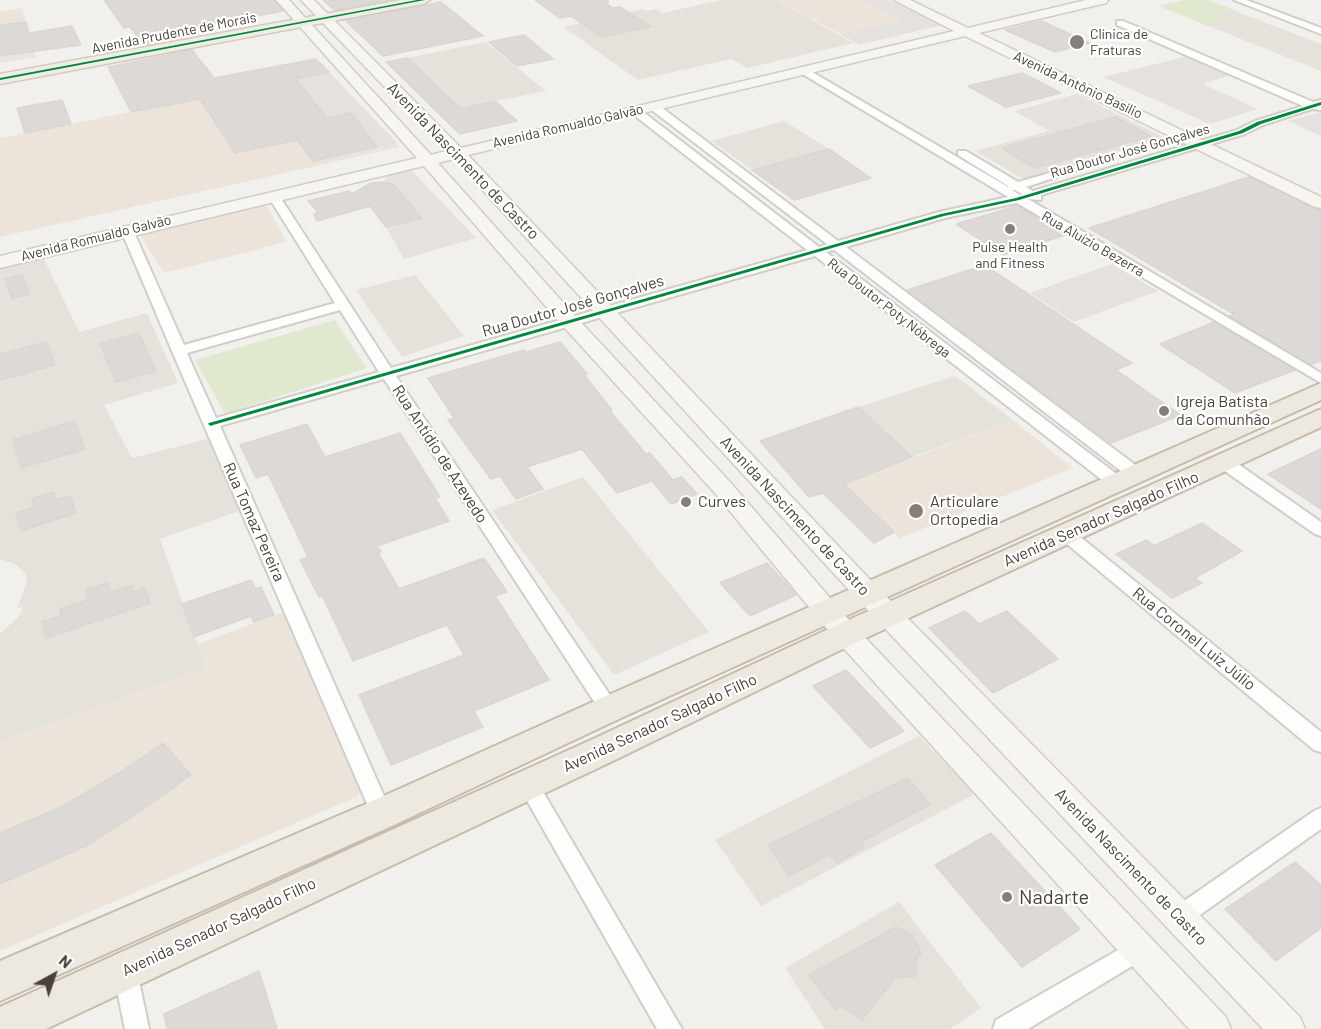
<!DOCTYPE html>
<meta charset="utf-8">
<style>
body{margin:0}
#map{position:relative;width:1321px;height:1029px;overflow:hidden;background:#f2f0ed;font-family:Barlow,sans-serif}
canvas{display:block}
.north{position:absolute;left:24px;top:945px;width:60px;height:60px;-webkit-text-stroke:4px #fff;paint-order:stroke;rotate:40deg;font-size:16px;font-weight:700;line-height:24px;text-align:center;color:#484239}
.north::after{content:'';display:block;margin:auto;width:21px;height:27px;background:#484239;clip-path:polygon(50% 0,100% 100%,50% 72%,0 100%)}
</style>
<div id="map">
<canvas width="1321" height="1029"></canvas>
<div class="north">N</div>
</div>
<script>
const g = document.querySelector('canvas').getContext('2d');
g.lineJoin = 'round';
function fillPath(path, color) {
  g.fillStyle = color;
  g.fill(path, 'evenodd');
}
function toPath(rows) {
  const path = new Path2D();
  for (const r of rows) {
    path.moveTo(r[0], r[1]);
    for (let i = 2; i < r.length; i += 2) path.lineTo(r[i], r[i + 1]);
  }
  return path;
}
function trace(path, color, width, dash) {
  g.strokeStyle = color;
  g.lineWidth = width;
  g.lineCap = dash ? 'butt' : 'round';
  g.setLineDash(dash || []);
  g.stroke(path);
}
function label(font, color, halo, rows, align = 'center') {
  g.font = font + ' Barlow,sans-serif';
  g.lineWidth = 4.5;
  g.setLineDash([]);
  g.textBaseline = 'middle';
  g.strokeStyle = halo;
  g.fillStyle = color;
  for (const [text, x, y, turn = 0] of rows) {
    g.save();
    g.translate(x, y);
    g.rotate((+turn || 0) * Math.PI / 180);
    g.textAlign = isNaN(turn) ? turn : align;
    if (halo) g.strokeText(text, 0, 0);
    g.fillText(text, 0, 0);
    g.restore();
  }
}
fillPath(toPath([
 [722,0,776,0,853,43,748,68,731,59,638,80,563,27,643,9,646,11,656,9,662,13],
 [1184,0,1207,0,1321,44,1321,71,1159,6],
 [486,42,546,91,437,113,430,105,452,100,407,58],
 [1115,113,1165,138,1023,179,975,151],
 [784,121,829,149,752,170,712,141],
 [44,259,79,332,147,313,178,383,104,405,132,458,216,437,247,508,160,539,206,668,0,742,0,634,21,614,23,607,17,608,27,581,25,573,15,564,0,559,0,269],
 [415,275,464,336,402,357,356,290],
 [955,376,1013,420,912,457,858,407],
 [583,477,709,632,614,675,492,510],
 [919,736,975,794,761,906,715,840],
 [899,902,981,1008,950,1029,825,1029,785,968]
]), '#e5e2dc');
fillPath(toPath([
 [776,0,861,0,903,20,840,34],
 [22,8,36,57,0,63,0,11],
 [329,72,400,147,0,237,0,138],
 [266,203,286,242,164,273,139,233],
 [1013,420,1073,468,900,538,844,484],
 [287,611,363,785,358,796,0,951,0,742,206,668,197,644]
]), '#ece4db');
fillPath(toPath([
 [1184,0,1207,0,1234,10,1218,14,1229,19,1206,25,1159,6],
 [335,320,367,368,225,414,195,360]
]), '#e0e9d0');
fillPath(toPath([
 [861,0,889,0,942,25,859,45,840,34,902,20],
 [1188,56,1231,75,1203,84,1257,109,1210,124,1103,77],
 [329,72,397,143,377,147,351,113,327,118,296,79],
 [1077,94,1115,113,1049,131,1014,111],
 [1321,112,1321,136,1288,121],
 [411,170,476,238,404,259,386,227,422,218,393,184,383,182,388,176],
 [1112,264,1158,291,1074,322,1030,293]
]), '#e4e1de');
const building = toPath([
 [104,0,274,0,283,11,177,31,182,38,144,45,130,27,124,28,104,0],
 [323,0,388,0,334,10,323,0],
 [535,0,608,0,608,5,613,8,620,7,651,27,601,37,571,16,559,18,535,0],
 [441,2,483,36,383,56,346,21,441,2],
 [1041,21,1090,43,1055,52,1005,30,1041,21],
 [26,22,29,33,72,26,81,45,0,56,0,25,26,22],
 [524,35,553,59,517,66,489,42,524,35],
 [192,50,214,78,316,59,329,72,296,79,327,118,351,113,377,147,313,161,297,140,235,153,200,99,131,112,108,67,192,50],
 [407,58,461,109,495,101,517,121,460,134,386,62,407,58],
 [1022,73,1061,93,1006,107,968,86,1022,73],
 [62,100,71,124,25,133,17,108,62,100],
 [1116,117,1151,136,1035,168,1002,148,1116,117],
 [829,149,871,178,794,200,752,170,829,149],
 [1249,177,1314,209,1321,210,1321,361,1311,364,1229,316,1234,314,1089,228,1249,177],
 [383,182,393,184,422,218,386,227,370,206,317,221,314,214,318,212,308,201,349,191,352,194,371,183,383,182],
 [1017,206,1065,235,1004,255,956,224,1017,206],
 [985,265,1132,363,1116,370,1181,415,1111,443,907,290,985,265],
 [22,274,29,294,12,299,5,279,22,274],
 [1214,322,1295,370,1235,393,1160,344,1214,322],
 [139,333,156,371,116,382,100,344,139,333],
 [47,342,55,365,0,380,0,354,47,342],
 [560,342,587,374,584,375,612,410,610,411,646,454,650,453,673,480,682,477,697,494,671,504,652,481,617,493,582,449,527,467,543,489,516,499,500,476,491,479,448,420,454,418,428,378,524,350,526,352,560,342],
 [858,407,912,457,844,484,894,532,874,543,823,493,809,497,760,441,858,407],
 [75,421,85,449,21,468,13,440,75,421],
 [307,424,325,457,400,433,440,497,435,498,449,521,377,546,381,552,378,553,399,589,484,558,507,592,495,596,549,680,474,711,483,727,391,765,359,695,464,655,447,625,353,661,322,595,319,597,300,560,308,557,268,474,256,478,240,445,307,424],
 [1321,449,1321,509,1268,474,1321,449],
 [53,492,56,500,70,496,76,513,21,531,16,513,34,507,32,499,53,492],
 [1202,523,1242,551,1195,578,1202,583,1172,598,1116,554,1147,540,1154,546,1202,523],
 [767,563,796,595,750,616,720,583,767,563],
 [251,580,256,589,261,587,274,615,254,622,251,616,194,637,182,604,251,580],
 [108,583,111,592,131,586,133,592,145,588,150,603,46,638,42,622,61,616,60,609,88,600,86,590,108,583],
 [965,611,979,624,1007,611,1058,659,993,693,929,628,965,611],
 [846,670,904,731,870,748,813,686,846,670],
 [163,743,191,775,139,812,86,846,0,884,0,833,63,806,117,774,163,743],
 [908,778,930,804,861,842,864,847,837,863,830,854,789,876,768,845,908,778],
 [991,833,1080,929,1022,967,935,865,991,833],
 [1295,862,1321,885,1321,928,1276,961,1225,909,1295,862],
 [896,927,913,935,921,953,916,960,916,976,895,978,862,1020,841,1006,835,1009,809,975,896,927],
 [259,971,277,1029,167,1029,164,1014,259,971]
]);
fillPath(building, '#dcd9d6');
trace(building, '#dad7d3', 1.5);
const minor = toPath([
 [1234,0,1246,0,1321,28,1321,34,1234,0],
 [1117,21,1123,21,1313,102,1321,100,1321,110,1312,109,1263,125,1245,134,1041,195,1041,200,1028,199,1321,373,1321,383,1017,203,945,218,846,247,1142,470,1144,474,1142,478,1130,478,834,250,826,252,1123,479,1125,483,1123,487,1111,487,815,256,396,376,616,704,619,709,616,714,609,717,602,714,384,379,220,426,392,814,388,820,381,823,374,820,172,351,121,230,123,227,131,227,133,230,184,345,335,303,268,196,270,194,278,194,391,368,807,250,630,112,630,108,638,108,819,247,827,244,649,108,649,104,657,104,838,241,939,212,1008,197,801,73,801,69,807,69,1008,187,1008,186,958,155,958,151,966,151,1018,182,1078,165,1084,168,1026,187,1033,191,1237,130,1255,121,1303,106,1117,25,1117,21],
 [1012,190,1015,190,1022,194,1020,195,1012,190],
 [340,310,379,372,216,418,187,353,340,310],
 [1225,458,1231,459,1321,522,1321,536,1315,534,1219,467,1217,463,1225,458],
 [1067,529,1073,531,1321,732,1321,752,1314,750,1061,539,1059,535,1061,531,1067,529],
 [528,775,535,778,682,1029,657,1029,521,790,518,784,521,778,528,775],
 [1321,808,1321,829,1187,924,1179,927,1171,924,1168,917,1171,910,1314,811,1321,808],
 [1139,938,1147,941,1151,949,1147,957,1028,1029,993,1029,996,1020,1139,938],
 [125,960,133,963,137,971,149,1029,125,1029,113,971,117,963,125,960]
]);
const secondary = toPath([
 [276,0,289,0,431,155,446,151,301,0,314,0,461,148,954,31,894,0,910,0,968,28,1086,0,1108,0,1106,3,979,33,1321,197,1321,208,1315,207,965,36,468,155,877,587,1300,1017,1305,1029,1263,1029,859,601,454,159,438,163,576,317,730,482,855,627,1226,1017,1231,1029,1189,1029,837,641,714,492,562,325,424,166,0,268,0,256,417,158,276,0]
]);
const primary = toPath([
 [400,0,430,0,423,4,0,84,0,74,400,0]
]);
const trunk = toPath([
 [1321,383,1321,400,621,718,394,825,0,1001,0,961,368,803,597,700,1321,383],
 [1321,409,1321,427,857,642,615,760,46,1029,0,1029,0,1007,591,740,835,626,1321,409]
]);
trace(minor, '#d0cecb', 4);
trace(secondary, '#d0cdc5', 3);
trace(primary, '#d3cbbc', 3);
trace(trunk, '#c7bcab', 4);
fillPath(minor, '#fdfdfc');
fillPath(secondary, '#f6f5f1');
fillPath(primary, '#f0ede6');
fillPath(trunk, '#ede9e1');
fillPath(toPath([
 [417,0,425,0,0,80,0,78,417,0],
 [1321,102,1321,105,1261,124,1243,133,1019,200,944,216,213,425,211,426,208,424,209,423,941,214,1016,198,1239,131,1257,122,1321,102]
]), '#00873e');
for (const [x, y, r, color] of [
 [1077,42,8,"#847f78"],
 [1010,229,6,"#847f78"],
 [1164,411,6,"#847f78"],
 [686,502,6,"#847f78"],
 [916,511,8,"#847f78"],
 [1007,897,6,"#847f78"]
]) {
  const dot = new Path2D();
  dot.arc(x, y, r, 0, 2 * Math.PI);
  g.fillStyle = color;
  g.fill(dot);
  trace(dot, '#fff', 2);
}
label('14px', '#484239', '#fff', [
 ["Avenida Prudente de Morais",174,33,-11],
 ["Avenida Antônio Basílio",1078,85,25],
 ["Avenida Romualdo Galvão",568,126,-13],
 ["Rua Doutor José Gonçalves",1130,151,-16],
 ["Avenida Romualdo Galvão",96,238,-14],
 ["Rua Aluízio Bezerra",1093,244,30],
 ["Rua Doutor Poty Nóbrega",889,308,38]
]);
label('14px', '#484239', '#fff', [
 ["Clínica de",1090,34],
 ["Fraturas",1090,50],
 ["Pulse Health",1010,247,"center"],
 ["and Fitness",1010,263,"center"]
], 'left');
label('16px', '#484239', '#fff', [
 ["Avenida Nascimento de Castro",463,161,46],
 ["Rua Doutor José Gonçalves",573,306,-16],
 ["Rua Antídio de Azevedo",440,454,57],
 ["Avenida Nascimento de Castro",795,516,47],
 ["Avenida Senador Salgado Filho",1101,519,-24],
 ["Rua Tomaz Pereira",254,522,66],
 ["Rua Coronel Luiz Júlio",1194,639,39],
 ["Avenida Senador Salgado Filho",660,723,-25],
 ["Avenida Nascimento de Castro",1131,867,46],
 ["Avenida Senador Salgado Filho",219,927,-25]
]);
label('16px', '#484239', '#fff', [
 ["Igreja Batista",1176,402],
 ["da Comunhão",1176,420],
 ["Curves",698,502],
 ["Articulare",930,502],
 ["Ortopedia",930,520]
], 'left');
label('20px', '#484239', '#fff', [
 ["Nadarte",1019,897]
], 'left');
</script>
